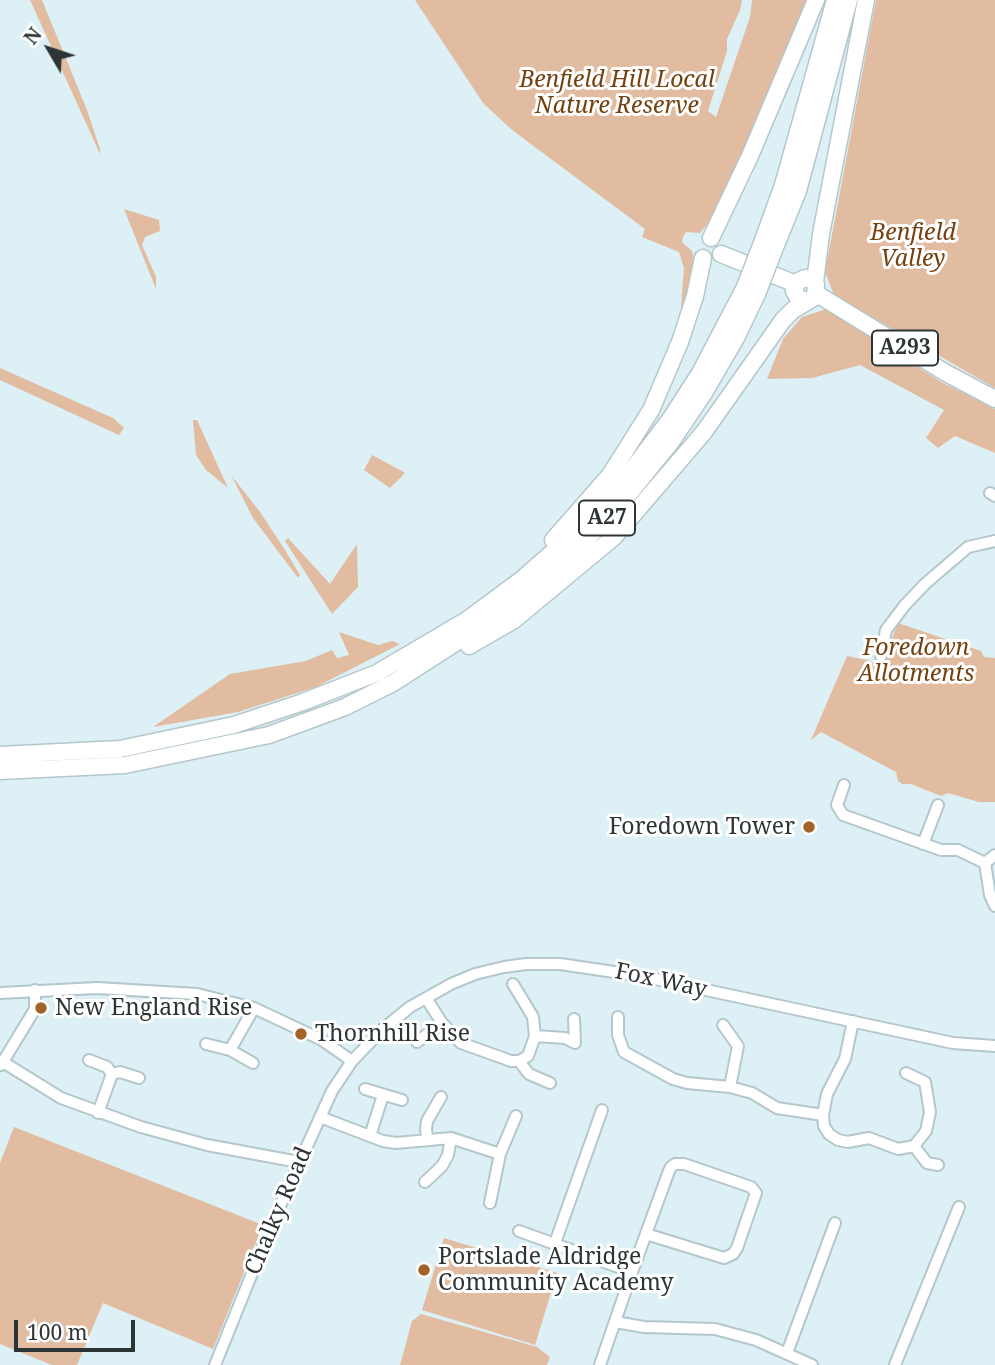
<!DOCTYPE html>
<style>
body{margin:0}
#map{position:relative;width:995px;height:1365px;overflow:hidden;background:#ddf0f5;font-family:"Noto Serif",serif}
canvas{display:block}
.north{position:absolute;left:14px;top:14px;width:70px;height:70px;-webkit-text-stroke:5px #fff;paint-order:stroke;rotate:309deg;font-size:19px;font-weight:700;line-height:28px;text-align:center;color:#2d3436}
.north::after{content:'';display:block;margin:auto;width:24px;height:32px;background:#2d3436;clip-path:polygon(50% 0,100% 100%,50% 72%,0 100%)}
.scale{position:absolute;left:14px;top:1320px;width:121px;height:32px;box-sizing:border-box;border:4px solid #2d3436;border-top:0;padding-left:9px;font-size:21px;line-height:24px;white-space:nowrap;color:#2d3436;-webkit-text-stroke:5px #fff;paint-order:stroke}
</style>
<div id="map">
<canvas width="995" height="1365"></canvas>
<div class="north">N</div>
<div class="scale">100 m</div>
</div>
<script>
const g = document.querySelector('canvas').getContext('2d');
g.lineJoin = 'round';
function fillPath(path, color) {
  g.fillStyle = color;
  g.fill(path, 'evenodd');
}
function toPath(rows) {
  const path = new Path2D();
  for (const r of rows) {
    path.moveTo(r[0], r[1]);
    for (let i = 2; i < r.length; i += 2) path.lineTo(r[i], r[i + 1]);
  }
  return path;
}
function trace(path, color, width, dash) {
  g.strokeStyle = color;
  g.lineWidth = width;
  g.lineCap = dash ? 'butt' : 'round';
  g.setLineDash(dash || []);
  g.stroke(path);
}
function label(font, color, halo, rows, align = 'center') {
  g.font = font + ' "Noto Serif",serif';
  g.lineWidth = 6;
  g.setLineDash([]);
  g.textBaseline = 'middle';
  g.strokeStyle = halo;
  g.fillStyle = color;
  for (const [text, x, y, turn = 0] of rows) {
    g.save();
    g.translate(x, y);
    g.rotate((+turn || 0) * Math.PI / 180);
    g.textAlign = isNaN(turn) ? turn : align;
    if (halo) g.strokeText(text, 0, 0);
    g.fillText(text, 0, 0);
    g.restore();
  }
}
fillPath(toPath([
 [30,0,42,0,87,110,100,149,100,154],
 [415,0,742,0,740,10,727,39,727,51,708,111,716,117,750,17,752,0,812,0,760,124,714,216,700,233,686,232,683,237,682,242,692,251,696,269,688,310,681,308,684,268,679,252,642,237,645,229,512,130,483,103],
 [876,0,995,0,995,388,834,295,825,272],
 [124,209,159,220,160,231,145,237,142,245,156,277,156,289],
 [826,309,943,383,995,409,995,453,955,436,938,448,926,438,944,410,860,365,812,378,767,379,783,339,802,317],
 [0,368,113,418,124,428,119,435,0,380],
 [193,420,197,420,228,488,206,470,196,455],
 [372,455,402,471,405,473,390,488,364,470],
 [231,475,260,512,285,550,300,575,298,578,253,518],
 [288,538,330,584,357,544,358,587,332,614,285,541],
 [898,623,981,651,984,657,995,658,995,802,979,802,948,793,941,796,911,784,902,784,898,781,896,772,821,732,811,740,847,656,871,661,880,670],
 [339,632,378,645,392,641,400,644,316,687,238,712,153,727,230,674,306,661,332,650,337,658,349,655],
 [14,1127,263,1225,213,1349,103,1303,77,1365,52,1365,0,1344,0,1163],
 [444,1238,557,1273,535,1345,422,1310],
 [421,1314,537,1347,550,1357,547,1365,400,1365,412,1321]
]), '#e1bca0');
const minor = toPath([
 [990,493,995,496],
 [881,656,886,630,905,605,925,584,968,547,995,541],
 [844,785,837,805,843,815,941,850,958,850,985,863],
 [923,844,938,805],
 [995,855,985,863,990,895,995,906],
 [513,984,533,1017,535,1036],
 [0,993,97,988,197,994,254,1008,322,1040,352,1061],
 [426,998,442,1023,461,1043,511,1061,519,1061,528,1056,535,1036,565,1038,575,1043,574,1019],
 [618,1017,618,1035,624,1052,673,1079,687,1083,730,1087,752,1093,777,1108,823,1115],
 [853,1021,845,1059,827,1094,823,1115,824,1126,829,1134,838,1140,848,1142,869,1138,898,1149,914,1146,926,1131,930,1112,925,1082,906,1073],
 [723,1025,738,1046,730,1087],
 [417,1042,442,1023],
 [206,1044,230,1050,253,1063],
 [230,1050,254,1008],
 [89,1060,107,1067,112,1074,120,1072,139,1078],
 [519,1061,529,1074,550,1083],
 [3,1062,61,1098,141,1127,207,1145,299,1162],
 [1,1065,35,1009,35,990],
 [365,1089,402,1100],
 [98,1113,112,1074],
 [320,1117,383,1141,396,1143,451,1138,500,1154],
 [370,1136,383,1095],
 [427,1138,426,1129,427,1121,441,1097],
 [914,1146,927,1163,938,1165],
 [425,1182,442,1166,448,1155,451,1138],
 [490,1203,500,1154,516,1116],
 [519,1231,632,1272],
 [555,1243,602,1110],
 [615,1322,644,1327,715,1329,756,1340,812,1365],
 [787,1353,835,1223],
 [215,1365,274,1219,332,1091,352,1061,383,1029,410,1007,451,984,475,974,504,967,526,964,560,964,641,976,953,1043,995,1046],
 [600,1365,632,1272,669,1171,671,1167,675,1164,684,1164,751,1187,756,1193,737,1248,733,1254,724,1258,646,1234],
 [895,1365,959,1207]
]);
const highway = toPath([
 [711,238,750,156,816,0],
 [762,243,783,185,835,0],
 [774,250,798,191,849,0],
 [721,254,796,284],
 [815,282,821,234,866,0],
 [817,294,946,373,995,399],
 [553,540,610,475,651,410,680,342,695,296,703,258],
 [469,646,514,620,614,537,704,432,783,320,793,310,815,297,816,284,810,279,805,278,797,282,794,291,798,298,807,301],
 [0,755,120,749,234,725,303,702,377,673,467,620,521,580,579,529,622,483,671,418,700,373,745,287],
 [0,771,125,765,269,735,345,707,393,683,491,620,585,541,624,500,671,442,704,393,736,338,757,294]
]);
trace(minor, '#b4c7cc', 14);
trace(highway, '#b4c7cc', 19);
trace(minor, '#fff', 10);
trace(highway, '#fff', 16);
const highwayBridge = toPath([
 [745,287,762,243],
 [757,294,774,250]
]);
trace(highwayBridge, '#b4c7cc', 19, []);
trace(highwayBridge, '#fff', 16);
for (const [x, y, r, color] of [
 [809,827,7,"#a2632a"],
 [41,1008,7,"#a2632a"],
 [301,1034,7,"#a2632a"],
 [424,1270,7,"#a2632a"]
]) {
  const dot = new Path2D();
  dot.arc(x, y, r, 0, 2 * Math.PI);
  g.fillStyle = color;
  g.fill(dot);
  trace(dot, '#fff', 2.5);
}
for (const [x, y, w] of [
 [905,348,66],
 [607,518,56]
]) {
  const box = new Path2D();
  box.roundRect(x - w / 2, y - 17.5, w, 35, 5);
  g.fillStyle = '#fff';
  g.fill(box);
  trace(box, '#2d3436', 2);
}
label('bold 21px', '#2d3436', null, [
 ["A293",905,348],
 ["A27",607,518]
]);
label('italic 23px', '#74410f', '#fff', [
 ["Benfield Hill Local",617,80],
 ["Nature Reserve",617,106],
 ["Benfield",913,233],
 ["Valley",913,259],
 ["Foredown",916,648],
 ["Allotments",916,674]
]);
label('23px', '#2d3436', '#fff', [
 ["Foredown Tower",795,827,"right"],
 ["New England Rise",55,1008],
 ["Thornhill Rise",315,1034],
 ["Portslade Aldridge",438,1257],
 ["Community Academy",438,1283]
], 'left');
label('23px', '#2d3436', '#fff', [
 ["Fox Way",661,981,12],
 ["Chalky Road",279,1211,-67]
]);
</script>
